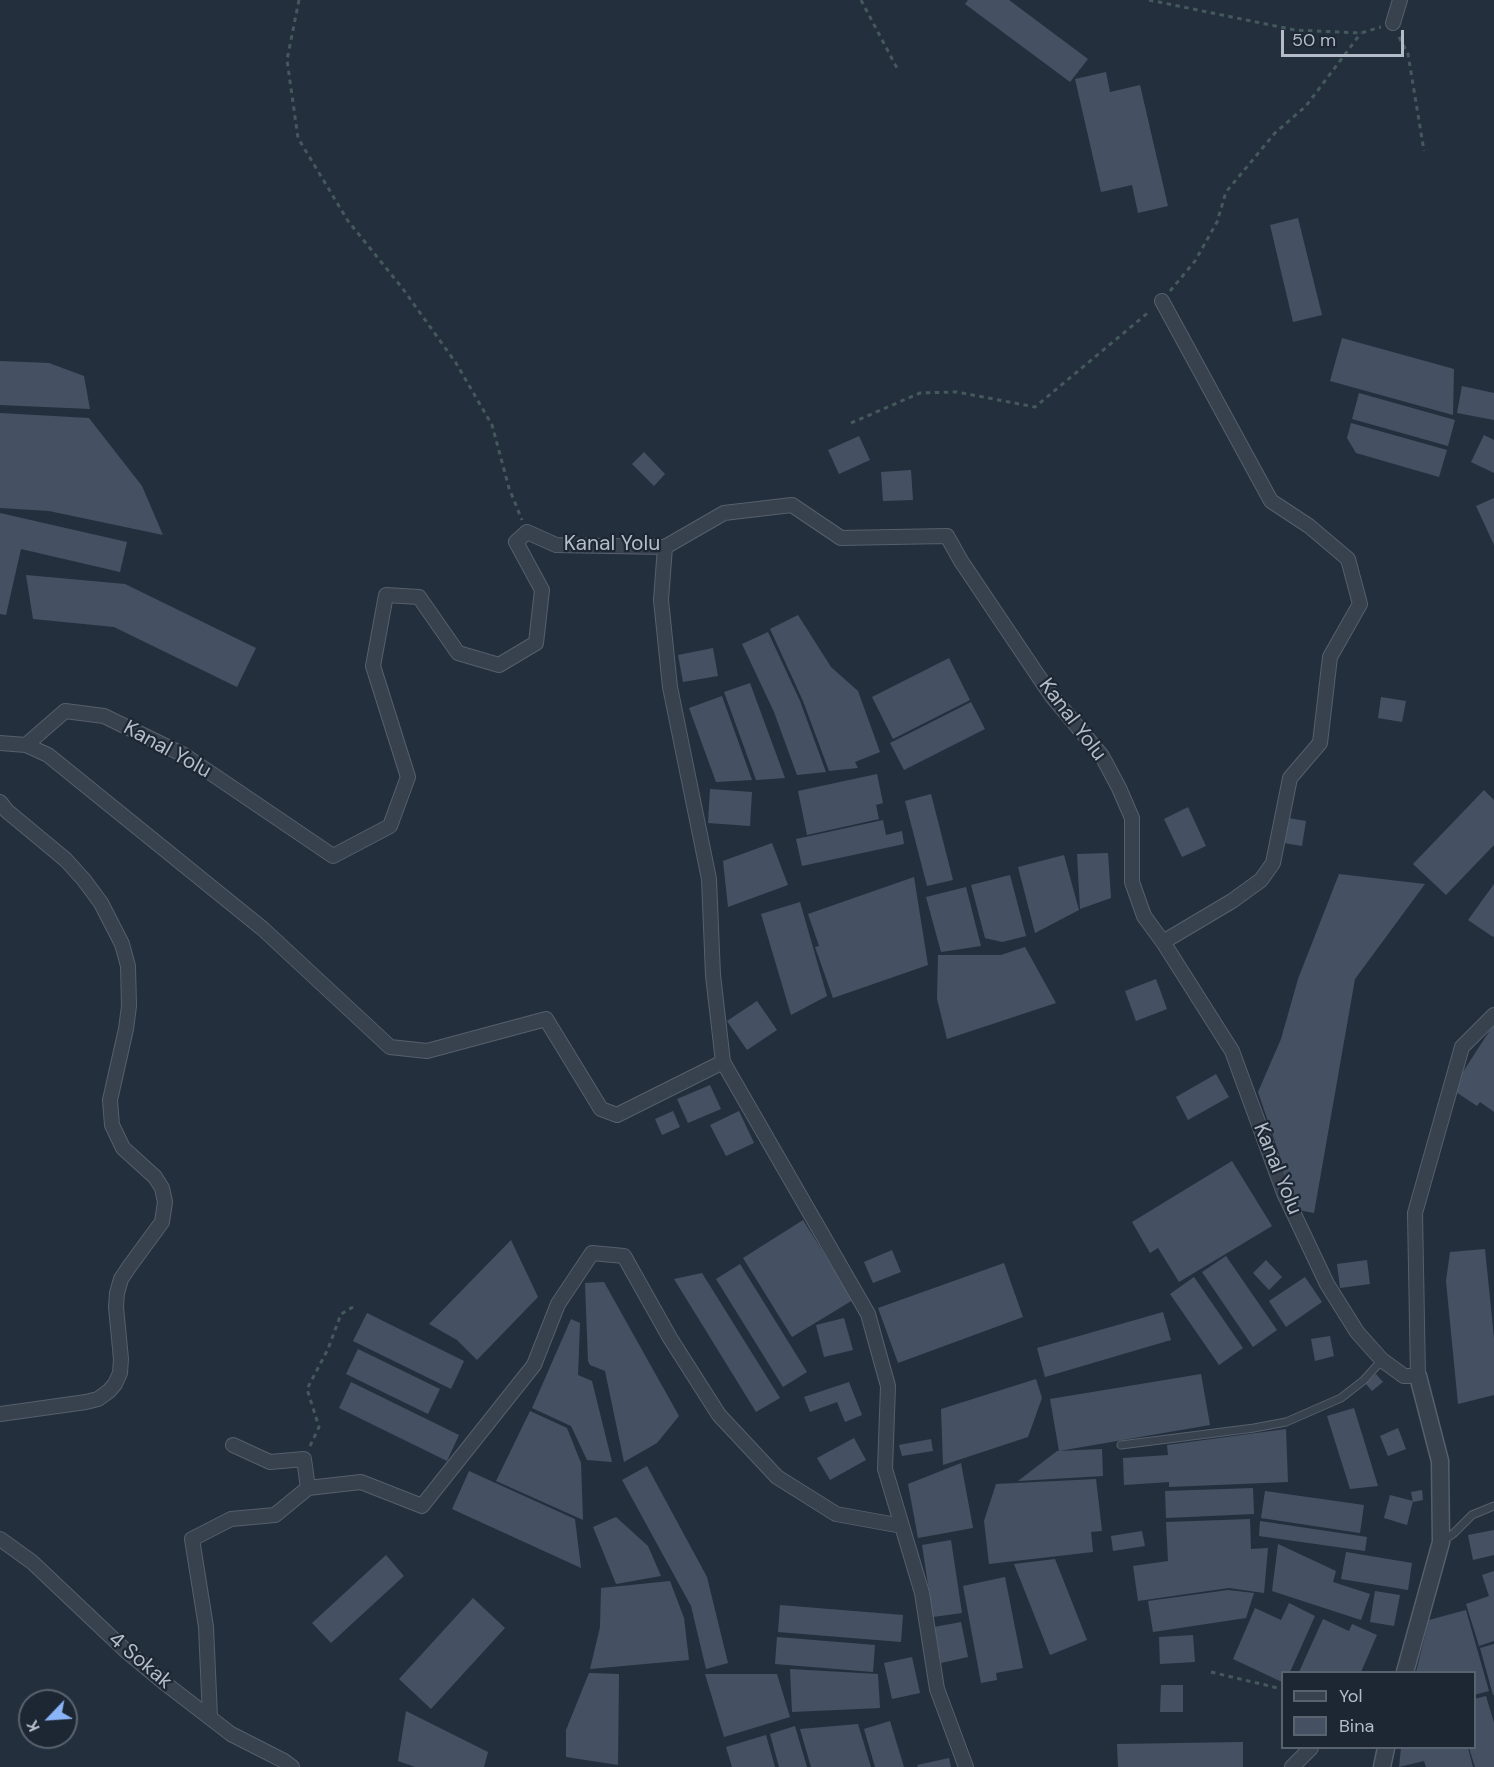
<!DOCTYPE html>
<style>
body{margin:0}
#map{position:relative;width:1494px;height:1767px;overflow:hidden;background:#242f3e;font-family:"DM Sans",sans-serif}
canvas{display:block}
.legend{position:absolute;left:1281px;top:1671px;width:195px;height:78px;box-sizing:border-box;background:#1d2633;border:2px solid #59626f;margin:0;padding:8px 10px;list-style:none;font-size:18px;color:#b4bcc9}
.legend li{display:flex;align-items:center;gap:12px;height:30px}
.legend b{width:30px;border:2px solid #59626f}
.north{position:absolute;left:18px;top:1689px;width:60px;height:60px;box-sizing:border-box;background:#1d2633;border:2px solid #59626f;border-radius:50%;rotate:245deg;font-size:16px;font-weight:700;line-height:24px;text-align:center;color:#b4bcc9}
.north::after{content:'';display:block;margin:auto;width:21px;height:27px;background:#8ab4f8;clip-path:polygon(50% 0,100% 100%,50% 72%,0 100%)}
.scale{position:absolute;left:1281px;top:30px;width:123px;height:27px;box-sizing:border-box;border:3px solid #b4bcc9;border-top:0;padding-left:8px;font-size:18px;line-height:21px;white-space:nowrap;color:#b4bcc9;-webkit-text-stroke:4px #1d2633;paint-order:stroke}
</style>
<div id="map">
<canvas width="1494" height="1767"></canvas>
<ul class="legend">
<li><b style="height:8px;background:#38414e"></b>Yol</li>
<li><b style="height:16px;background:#455162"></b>Bina</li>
</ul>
<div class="north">K</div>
<div class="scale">50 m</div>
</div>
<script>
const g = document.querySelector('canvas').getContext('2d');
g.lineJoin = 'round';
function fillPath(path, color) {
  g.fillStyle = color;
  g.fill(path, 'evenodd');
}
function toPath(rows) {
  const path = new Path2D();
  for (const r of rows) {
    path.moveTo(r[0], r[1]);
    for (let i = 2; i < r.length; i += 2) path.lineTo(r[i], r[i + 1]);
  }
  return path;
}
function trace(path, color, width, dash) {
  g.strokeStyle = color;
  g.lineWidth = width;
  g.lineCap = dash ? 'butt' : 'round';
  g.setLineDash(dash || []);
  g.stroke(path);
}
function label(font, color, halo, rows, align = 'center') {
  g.font = font + ' "DM Sans",sans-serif';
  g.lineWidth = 4.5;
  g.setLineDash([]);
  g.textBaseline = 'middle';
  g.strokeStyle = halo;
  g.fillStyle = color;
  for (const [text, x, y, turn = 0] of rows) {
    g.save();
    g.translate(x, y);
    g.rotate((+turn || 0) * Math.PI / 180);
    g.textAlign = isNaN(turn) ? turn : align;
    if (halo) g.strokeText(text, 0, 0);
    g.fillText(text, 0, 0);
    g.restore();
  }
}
fillPath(toPath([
 [968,0,1009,0,1088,59,1070,82,965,4],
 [1106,72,1110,92,1140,85,1168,206,1138,213,1132,185,1101,192,1075,79],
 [1298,218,1322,315,1293,322,1270,225],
 [1342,338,1454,369,1453,415,1330,381],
 [0,361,49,363,84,376,90,409,0,405],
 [1462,386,1494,393,1494,420,1457,413],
 [1359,393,1455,420,1448,446,1352,419],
 [0,413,89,418,142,486,163,535,49,511,0,508],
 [1351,423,1447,450,1439,477,1356,453,1347,438],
 [1484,435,1494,440,1494,473,1471,462],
 [859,436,870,460,839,474,828,450],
 [644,452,665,474,654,486,632,464],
 [911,470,913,500,883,501,881,472],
 [1494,498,1494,545,1476,506],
 [0,513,127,542,120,572,21,549,6,615,0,614],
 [26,575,125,584,256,648,237,687,114,627,33,619],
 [798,615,831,667,858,691,880,752,855,762,858,768,829,771,803,701,770,629],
 [768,632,800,701,826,772,797,775,774,712,742,644],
 [713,648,718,676,683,682,678,655],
 [949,658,970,700,893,739,872,697],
 [750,683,785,778,756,780,724,692],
 [722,696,752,780,716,782,689,708],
 [1381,697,1406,701,1402,722,1378,718],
 [971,702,985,729,904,770,890,743],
 [877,774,883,803,876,805,879,819,807,835,798,791],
 [710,789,752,792,750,826,708,823],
 [1484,790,1494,800,1494,845,1446,895,1413,864],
 [931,794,953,880,927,886,905,801],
 [1188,807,1206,846,1182,857,1164,819],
 [1288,818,1306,821,1302,846,1284,843],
 [883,820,886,835,902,831,904,844,802,866,796,839],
 [772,843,788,885,728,907,723,861],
 [1108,853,1111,898,1080,909,1077,854],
 [1064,855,1079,910,1035,933,1018,867],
 [1339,874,1425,884,1355,979,1314,1213,1298,1210,1258,1092,1281,1039,1298,979],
 [1010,875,1026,936,1002,942,985,938,971,885],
 [914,877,928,965,833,998,815,947,819,946,808,914],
 [1494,884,1494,936,1493,937,1468,920],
 [966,887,981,946,941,952,926,897],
 [800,902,827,996,791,1015,761,914],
 [1025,947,1056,1003,947,1039,937,999,938,955,1001,955],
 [1156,979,1167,1009,1136,1021,1125,991],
 [757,1001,777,1030,747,1050,727,1021],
 [1494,1024,1494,1112,1480,1102,1477,1106,1456,1092,1457,1081],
 [1216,1074,1229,1097,1188,1120,1176,1097],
 [710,1085,721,1109,688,1123,677,1099],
 [673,1111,680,1127,662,1135,655,1119],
 [739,1111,754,1143,726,1156,710,1125],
 [1232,1161,1272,1226,1179,1282,1158,1248,1150,1253,1132,1222],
 [803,1220,853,1300,792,1337,743,1258],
 [511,1240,538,1297,477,1360,457,1340,429,1324],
 [1485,1249,1494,1338,1494,1395,1458,1404,1446,1281,1450,1252],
 [892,1250,901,1272,873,1283,864,1262],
 [1226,1256,1277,1330,1253,1347,1202,1272],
 [1266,1260,1282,1277,1269,1290,1253,1273],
 [1367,1260,1370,1284,1340,1288,1337,1264],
 [1004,1263,1023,1317,898,1363,878,1308],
 [740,1264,807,1372,783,1387,716,1279],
 [702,1273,780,1398,756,1412,674,1279],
 [1194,1277,1243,1348,1219,1365,1170,1294],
 [1305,1277,1322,1302,1286,1327,1269,1301],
 [604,1282,679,1416,657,1443,624,1462,605,1371,590,1365,588,1361,585,1283],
 [1163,1312,1171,1340,1045,1377,1037,1348],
 [367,1313,464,1361,451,1389,353,1341],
 [844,1318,853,1350,824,1357,816,1325],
 [571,1319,580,1323,578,1375,592,1381,612,1462,587,1460,571,1426,532,1408],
 [1330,1336,1334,1356,1315,1361,1311,1339],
 [358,1349,440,1389,428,1414,346,1374],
 [1201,1374,1210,1425,1059,1451,1050,1399],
 [1376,1374,1383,1382,1372,1391,1365,1383],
 [1036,1379,1042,1398,1028,1437,943,1465,941,1409],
 [351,1382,459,1435,447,1461,339,1408],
 [849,1382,862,1415,845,1422,837,1402,810,1412,804,1397],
 [1354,1408,1378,1486,1350,1489,1327,1416],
 [530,1411,567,1428,581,1463,583,1520,496,1481],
 [1398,1428,1406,1449,1388,1456,1380,1436],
 [1286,1429,1288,1482,1169,1487,1169,1482,1124,1485,1123,1458,1168,1455,1167,1445],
 [854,1438,866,1460,830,1480,817,1458],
 [931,1439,933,1451,902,1456,899,1445],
 [1102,1449,1103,1476,1018,1481,1057,1451],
 [961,1463,973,1528,918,1538,908,1484],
 [647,1466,707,1577,728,1663,706,1669,691,1606,622,1480],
 [469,1471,575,1519,581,1568,452,1509],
 [1096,1479,1102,1531,1091,1532,1093,1552,989,1564,984,1521,996,1484],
 [1253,1488,1254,1514,1166,1518,1165,1491],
 [1422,1490,1423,1500,1413,1502,1411,1492],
 [1265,1491,1364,1505,1360,1533,1261,1518],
 [1390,1495,1413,1501,1407,1525,1384,1518],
 [616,1517,648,1546,661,1576,616,1584,593,1527],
 [1250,1519,1251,1549,1268,1548,1264,1593,1229,1588,1138,1601,1133,1566,1168,1561,1166,1522],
 [1260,1521,1367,1537,1365,1551,1259,1536],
 [1494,1530,1494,1555,1473,1560,1468,1535],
 [1142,1531,1145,1546,1113,1551,1111,1536],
 [951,1540,962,1613,933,1617,922,1545],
 [1278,1544,1336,1571,1333,1582,1370,1594,1361,1620,1272,1591],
 [1346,1552,1412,1563,1408,1590,1341,1579],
 [386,1555,404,1576,331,1643,312,1623],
 [1055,1559,1087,1640,1050,1655,1014,1564],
 [1494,1571,1494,1641,1479,1646,1466,1604,1489,1596,1482,1575],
 [1005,1577,1023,1668,996,1673,997,1680,981,1683,963,1586],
 [670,1581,684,1618,689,1660,590,1669,600,1627,601,1588],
 [1228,1590,1254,1593,1246,1618,1153,1632,1148,1601],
 [1375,1591,1400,1595,1394,1626,1370,1622],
 [473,1598,505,1628,431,1709,399,1679],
 [1289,1603,1315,1616,1290,1672,1282,1672,1282,1682,1233,1659,1255,1608,1281,1620],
 [780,1605,903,1615,901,1642,778,1632],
 [1466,1610,1489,1691,1474,1695,1474,1672,1416,1672,1429,1620],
 [1323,1619,1349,1631,1352,1624,1377,1635,1361,1672,1299,1672],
 [961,1622,968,1657,941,1663,934,1627],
 [1193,1635,1195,1662,1160,1664,1159,1637],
 [777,1637,875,1645,873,1672,775,1664],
 [1494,1644,1494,1695,1493,1695,1480,1648],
 [912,1657,920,1693,892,1699,884,1663],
 [790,1669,878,1674,880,1708,792,1712],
 [589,1673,619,1674,618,1765,566,1757,566,1730],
 [705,1674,777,1674,790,1717,724,1737],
 [1161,1685,1183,1685,1183,1712,1160,1712],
 [1486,1696,1494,1723,1494,1767,1475,1767,1469,1748,1474,1748,1474,1699],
 [406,1711,488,1752,484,1767,415,1767,398,1761],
 [890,1721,904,1767,875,1767,864,1729],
 [858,1724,871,1767,811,1767,800,1729],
 [795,1726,807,1767,779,1767,770,1734],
 [766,1735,775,1767,732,1767,726,1747],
 [1243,1742,1243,1767,1118,1767,1117,1744],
 [1401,1748,1468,1748,1473,1767,1426,1767,1424,1761,1399,1767],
 [949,1758,951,1767,918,1767,917,1765]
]), '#455162');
const service = toPath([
 [1121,1445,1254,1428,1286,1422,1341,1398,1364,1380,1382,1360],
 [1442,1541,1453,1534,1472,1515,1494,1506]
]);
const minor = toPath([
 [1393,23,1400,0],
 [1162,301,1271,501,1309,526,1348,559,1360,604,1330,657,1320,743,1290,778,1273,863,1261,880,1232,901,1163,942],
 [665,547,661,600,670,687,709,879,713,975,723,1062,868,1314,888,1386,885,1469,922,1593,937,1689,966,1767],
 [0,743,26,745,65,711,104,716,184,755,333,856,390,826,408,777,373,666,386,595,419,597,458,653,499,665,536,643,542,590,516,542,527,532,556,545,665,547,724,513,792,505,841,538,947,536,961,561,1051,695,1102,756,1119,788,1132,818,1132,882,1144,916,1163,942,1232,1051,1284,1193,1327,1284,1357,1332,1382,1360,1404,1376,1418,1376,1415,1213,1462,1047,1494,1015],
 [26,745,48,755,263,929,390,1047,427,1051,546,1019,601,1109,617,1115,723,1062],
 [0,802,7,811,66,860,84,880,101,903,122,944,128,966,129,1006,126,1029,110,1100,112,1125,123,1148,155,1177,162,1188,165,1202,162,1222,129,1267,121,1279,117,1293,116,1307,121,1359,120,1373,115,1384,109,1391,98,1399,86,1402,0,1414],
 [308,1488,361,1482,422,1506,534,1365,558,1304,592,1253,624,1256,670,1338,719,1415,777,1477,836,1514,902,1526],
 [0,1539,32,1562,125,1650,166,1684,231,1734,284,1761,292,1767],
 [210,1717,206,1627,192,1539,231,1519,275,1515,308,1488,304,1459,270,1462,233,1445],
 [1292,1767,1311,1748]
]);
const tertiary = toPath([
 [1405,1672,1441,1542,1440,1461,1418,1376],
 [1382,1767,1386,1748]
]);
trace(service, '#565f6c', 9);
trace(minor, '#565f6c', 16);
trace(tertiary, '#565f6c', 19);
trace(toPath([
 [299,0,287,60,298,138,348,221,403,289,456,363,492,425,509,488,522,520],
 [861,0,898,70],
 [1149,0,1295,30,1361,33,1381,27],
 [1399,37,1408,54,1424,151],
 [1170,291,1195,261,1217,222,1226,192,1275,133,1306,106,1361,33],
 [851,423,920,393,957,392,1035,407,1150,311],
 [310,1446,319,1427,307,1389,328,1349,341,1314,353,1307],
 [1211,1672,1282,1689]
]), '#44595c', 3, [4.5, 4.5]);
trace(service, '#38414e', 7);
trace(minor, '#38414e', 14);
trace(tertiary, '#38414e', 16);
label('21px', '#b4bcc9', '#1d2633', [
 ["Kanal Yolu",612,544],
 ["Kanal Yolu",1072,720,53],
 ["Kanal Yolu",167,750,29],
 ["Kanal Yolu",1277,1169,68],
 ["4 Sokak",140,1661,40]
]);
</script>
